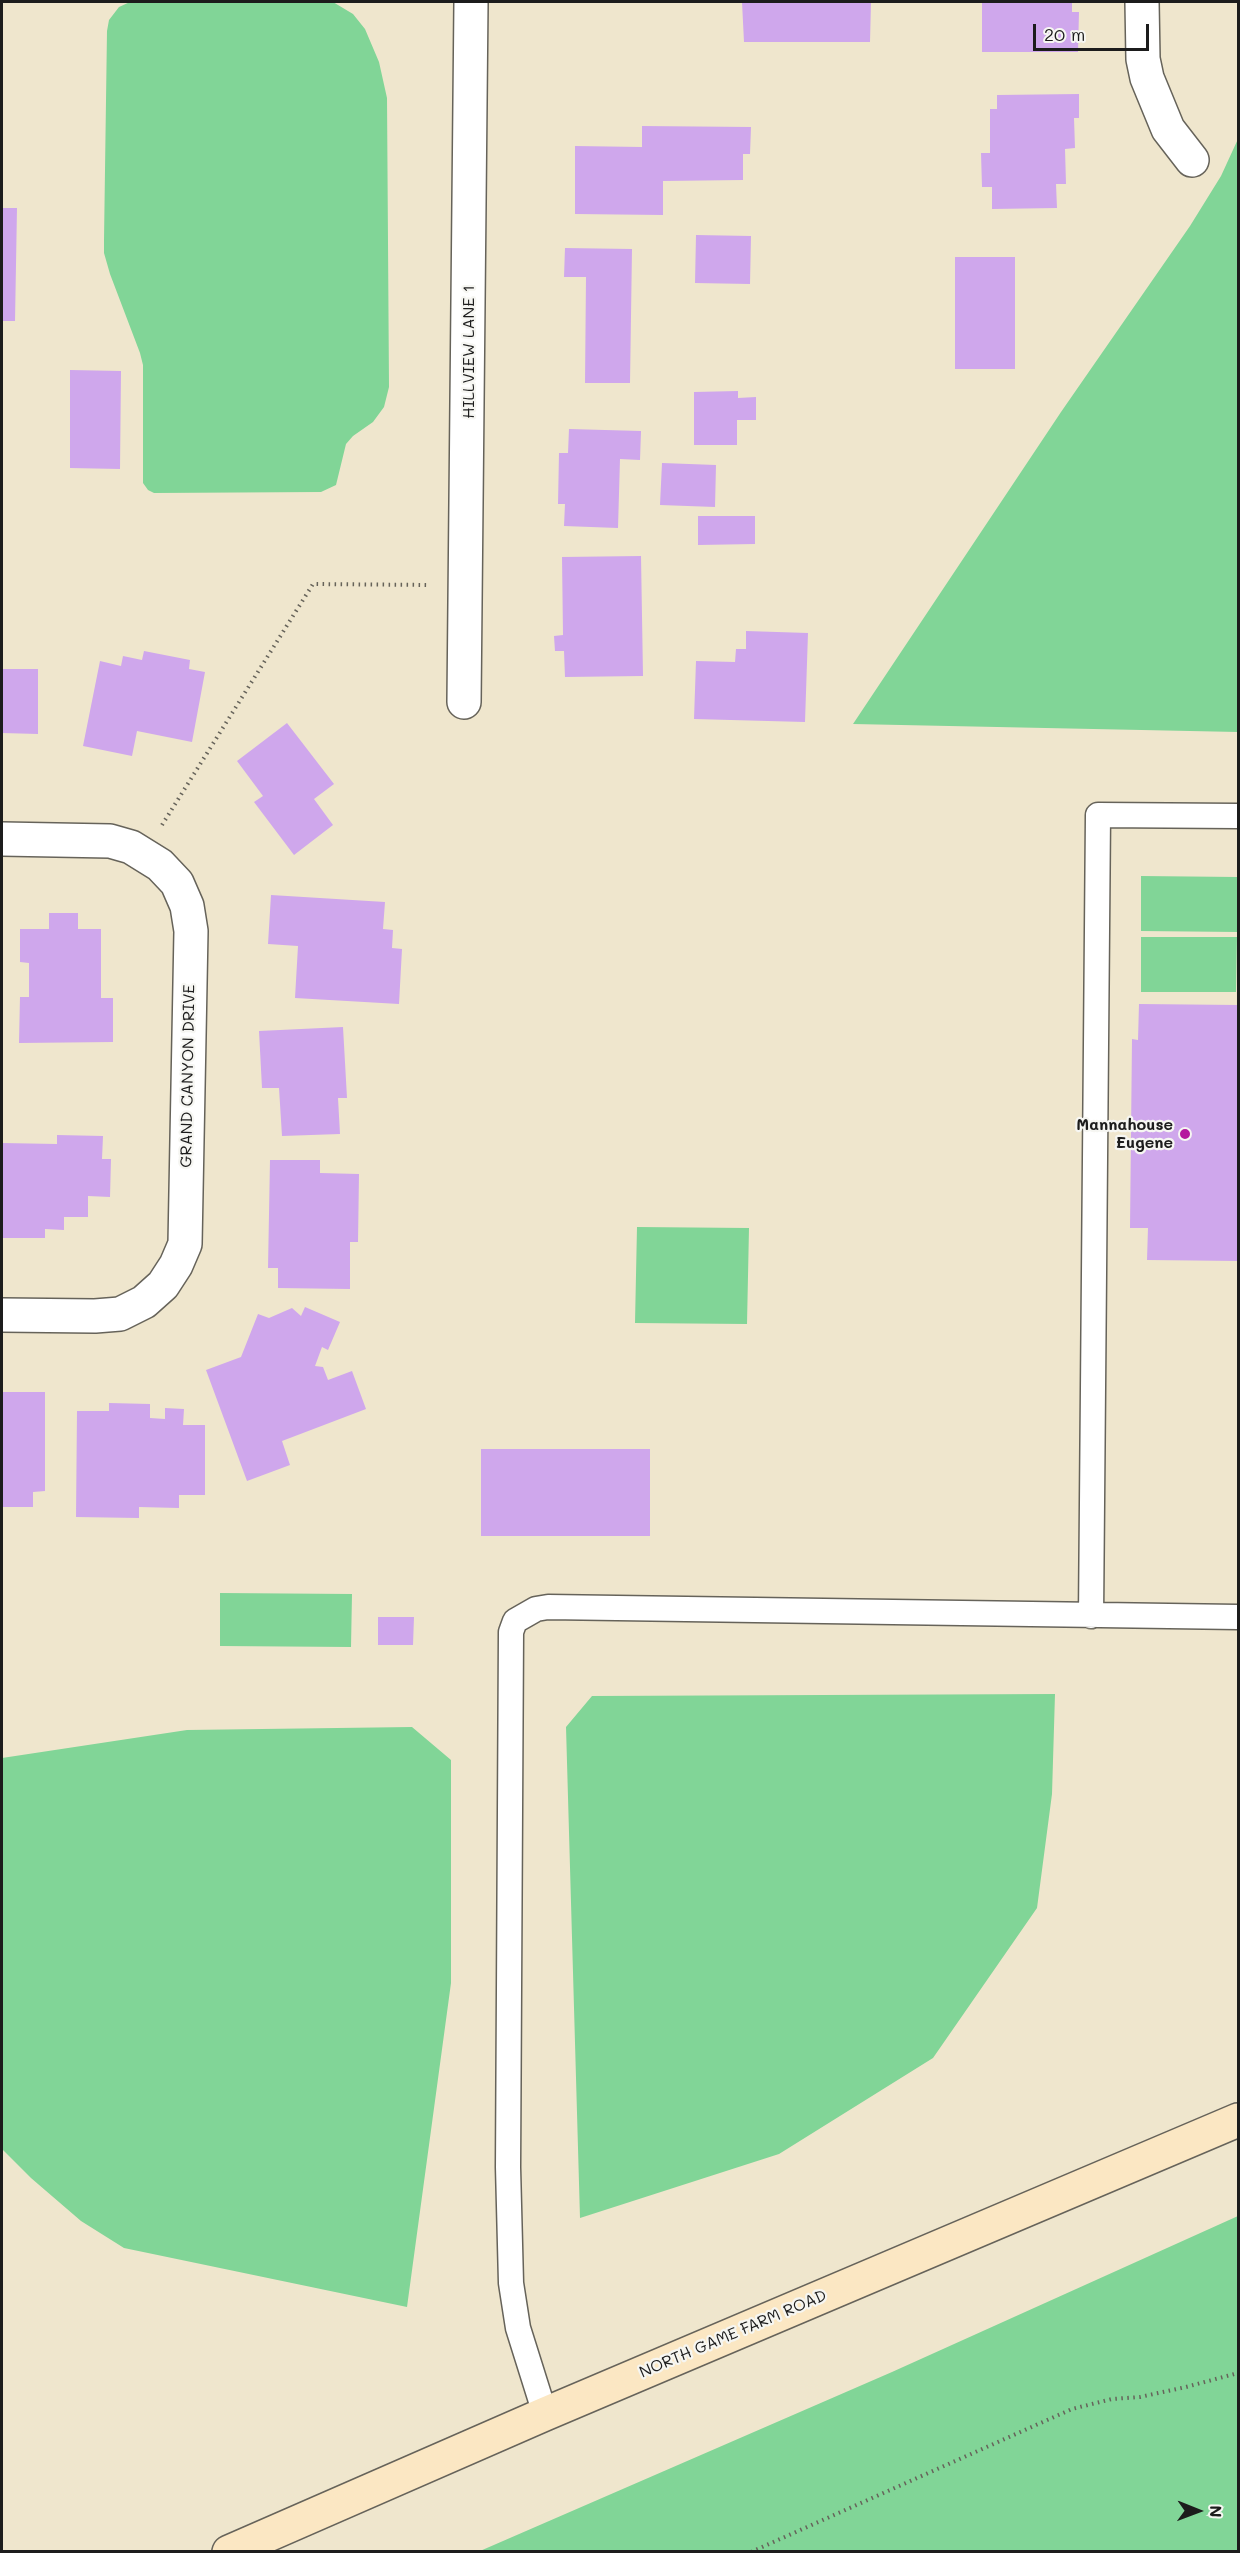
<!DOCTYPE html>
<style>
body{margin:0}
#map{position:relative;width:1240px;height:2553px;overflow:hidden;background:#efe6cd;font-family:Mali,sans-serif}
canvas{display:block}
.frame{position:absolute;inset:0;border:3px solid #1c1c1c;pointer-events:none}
.north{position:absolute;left:1168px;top:2481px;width:60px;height:60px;-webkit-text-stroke:4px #f6f6f2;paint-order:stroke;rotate:91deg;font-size:16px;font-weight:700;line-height:24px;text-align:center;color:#1c1c1c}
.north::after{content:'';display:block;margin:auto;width:21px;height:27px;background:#1c1c1c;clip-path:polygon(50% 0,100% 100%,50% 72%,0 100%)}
.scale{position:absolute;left:1033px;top:24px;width:116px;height:27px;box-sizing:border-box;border:3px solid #1c1c1c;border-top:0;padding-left:8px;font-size:18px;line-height:21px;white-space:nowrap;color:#1c1c1c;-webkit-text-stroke:4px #f6f6f2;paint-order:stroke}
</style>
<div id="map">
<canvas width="1240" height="2553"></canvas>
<div class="frame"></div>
<div class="north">N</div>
<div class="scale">20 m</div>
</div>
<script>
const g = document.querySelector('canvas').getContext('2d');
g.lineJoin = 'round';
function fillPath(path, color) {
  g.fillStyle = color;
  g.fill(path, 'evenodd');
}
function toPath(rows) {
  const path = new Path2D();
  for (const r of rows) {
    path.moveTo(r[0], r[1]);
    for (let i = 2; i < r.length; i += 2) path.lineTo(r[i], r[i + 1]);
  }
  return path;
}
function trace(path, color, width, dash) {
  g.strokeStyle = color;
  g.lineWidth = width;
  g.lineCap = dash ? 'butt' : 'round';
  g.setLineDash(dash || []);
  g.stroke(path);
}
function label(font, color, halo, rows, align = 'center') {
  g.font = font + ' Mali,sans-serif';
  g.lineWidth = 4.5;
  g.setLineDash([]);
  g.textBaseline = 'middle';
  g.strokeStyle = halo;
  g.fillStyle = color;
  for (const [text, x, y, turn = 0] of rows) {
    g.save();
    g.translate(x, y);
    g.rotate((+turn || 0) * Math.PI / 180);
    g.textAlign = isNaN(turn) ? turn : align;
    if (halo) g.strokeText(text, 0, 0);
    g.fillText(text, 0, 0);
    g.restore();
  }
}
fillPath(toPath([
 [130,2,333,2,353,14,365,29,379,62,387,98,389,387,384,407,373,422,353,436,346,444,336,485,321,492,154,493,148,490,143,483,143,365,140,353,110,274,104,253,104,240,107,31,109,20,119,7],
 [1238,139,1238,732,853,724,1061,412,1190,226,1221,176],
 [1141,876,1237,877,1237,932,1141,931],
 [1141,937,1237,937,1236,992,1141,992],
 [637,1227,749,1228,747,1324,635,1323],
 [220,1593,352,1594,351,1647,220,1646],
 [1055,1694,1052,1794,1037,1908,933,2058,779,2154,580,2218,566,1727,592,1696],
 [412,1727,451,1760,451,1983,407,2307,124,2248,81,2221,31,2178,2,2149,2,1758,187,1730],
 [1238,2216,1238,2551,480,2551,892,2372]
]), '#81d597');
fillPath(toPath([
 [742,2,871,2,870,42,744,42],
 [982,2,1072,2,1072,12,1079,12,1078,52,982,52],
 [1079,94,1079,118,1074,118,1075,148,1065,149,1066,184,1056,184,1057,208,992,209,992,187,982,187,981,153,990,153,990,109,997,109,997,95],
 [642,126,751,127,750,154,743,154,743,180,663,181,663,215,575,214,575,146,642,147],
 [2,208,17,208,15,321,2,321],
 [696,235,751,236,750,284,695,283],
 [565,248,632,249,630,383,585,383,586,277,564,277],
 [955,257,1015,257,1015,369,955,369],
 [70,370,121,371,120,469,70,468],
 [738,391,738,398,756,397,756,420,737,420,737,445,694,445,694,392],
 [569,429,641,431,640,460,620,459,618,528,564,526,565,504,558,504,559,453,568,453],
 [662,463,716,465,715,507,660,505],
 [698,516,755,516,755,544,698,545],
 [641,556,643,676,565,677,564,651,555,651,554,636,563,635,562,557],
 [746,631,808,633,805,722,694,719,696,661,735,662,736,649,746,649],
 [144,651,190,660,189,669,205,672,192,742,137,731,132,756,83,746,100,661,121,666,123,656,142,660],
 [2,669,38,669,38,734,2,733],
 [287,723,334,784,314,799,333,825,294,855,254,802,263,796,237,761],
 [271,895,385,902,383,929,393,930,392,948,402,949,399,1004,295,998,298,946,268,944],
 [49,913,78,913,78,929,101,929,101,998,113,998,113,1042,19,1043,20,997,29,997,29,963,20,962,20,929,49,929],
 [1139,1004,1238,1005,1238,1261,1147,1260,1148,1228,1130,1228,1132,1039,1138,1040],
 [343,1027,347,1098,338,1098,340,1134,282,1136,279,1088,262,1088,259,1031],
 [57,1135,103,1136,102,1159,111,1159,110,1197,88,1196,88,1217,64,1217,64,1230,45,1229,45,1238,2,1238,2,1143,57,1144],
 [270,1160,320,1160,320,1173,359,1174,358,1242,350,1242,350,1289,278,1288,278,1268,268,1268],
 [305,1307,340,1322,328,1350,322,1347,315,1366,323,1367,328,1380,352,1371,366,1409,282,1441,290,1465,247,1481,206,1370,241,1357,258,1314,269,1318,292,1308,301,1316],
 [2,1392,45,1392,45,1491,33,1492,33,1507,2,1507],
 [109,1403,150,1404,150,1418,165,1419,165,1408,184,1409,183,1425,205,1425,205,1495,179,1495,179,1508,139,1507,139,1518,76,1517,77,1411,109,1411],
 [481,1449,650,1449,650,1536,481,1536],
 [378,1617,414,1617,413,1645,378,1645]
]), '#cfa7ec');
const service = toPath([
 [1091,1616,1098,815,1238,816],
 [545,2414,518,2328,511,2283,508,2167,511,1632,515,1621,536,1609,548,1607,1238,1617]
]);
const minor = toPath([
 [1142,2,1143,59,1147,78,1168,129,1192,160],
 [464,702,471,2],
 [2,839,110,841,131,847,160,865,177,883,187,906,191,931,185,1244,176,1265,163,1285,144,1302,120,1314,95,1316,2,1315]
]);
const secondary = toPath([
 [229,2552,545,2414,1238,2120]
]);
trace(service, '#66635a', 27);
trace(minor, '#66635a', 36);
trace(secondary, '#66635a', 36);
trace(toPath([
 [162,825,313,584,430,585],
 [751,2552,1072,2409,1112,2399,1140,2397,1186,2387,1238,2373]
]), '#66635a', 4, [1.5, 4.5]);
trace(service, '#fff', 24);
trace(minor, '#fff', 33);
trace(secondary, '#fbe7c3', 33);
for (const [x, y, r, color] of [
 [1185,1134,6,"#b5179e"]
]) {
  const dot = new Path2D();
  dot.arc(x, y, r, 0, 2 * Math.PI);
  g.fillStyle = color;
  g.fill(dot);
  trace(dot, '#f6f6f2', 2);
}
label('16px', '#1c1c1c', '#f6f6f2', [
 ["HILLVIEW LANE 1",469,352,-90],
 ["GRAND CANYON DRIVE",188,1076,-89],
 ["NORTH GAME FARM ROAD",733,2334,-23]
]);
label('bold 16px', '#1c1c1c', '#f6f6f2', [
 ["Mannahouse",1173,1125],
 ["Eugene",1173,1143]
], 'right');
</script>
